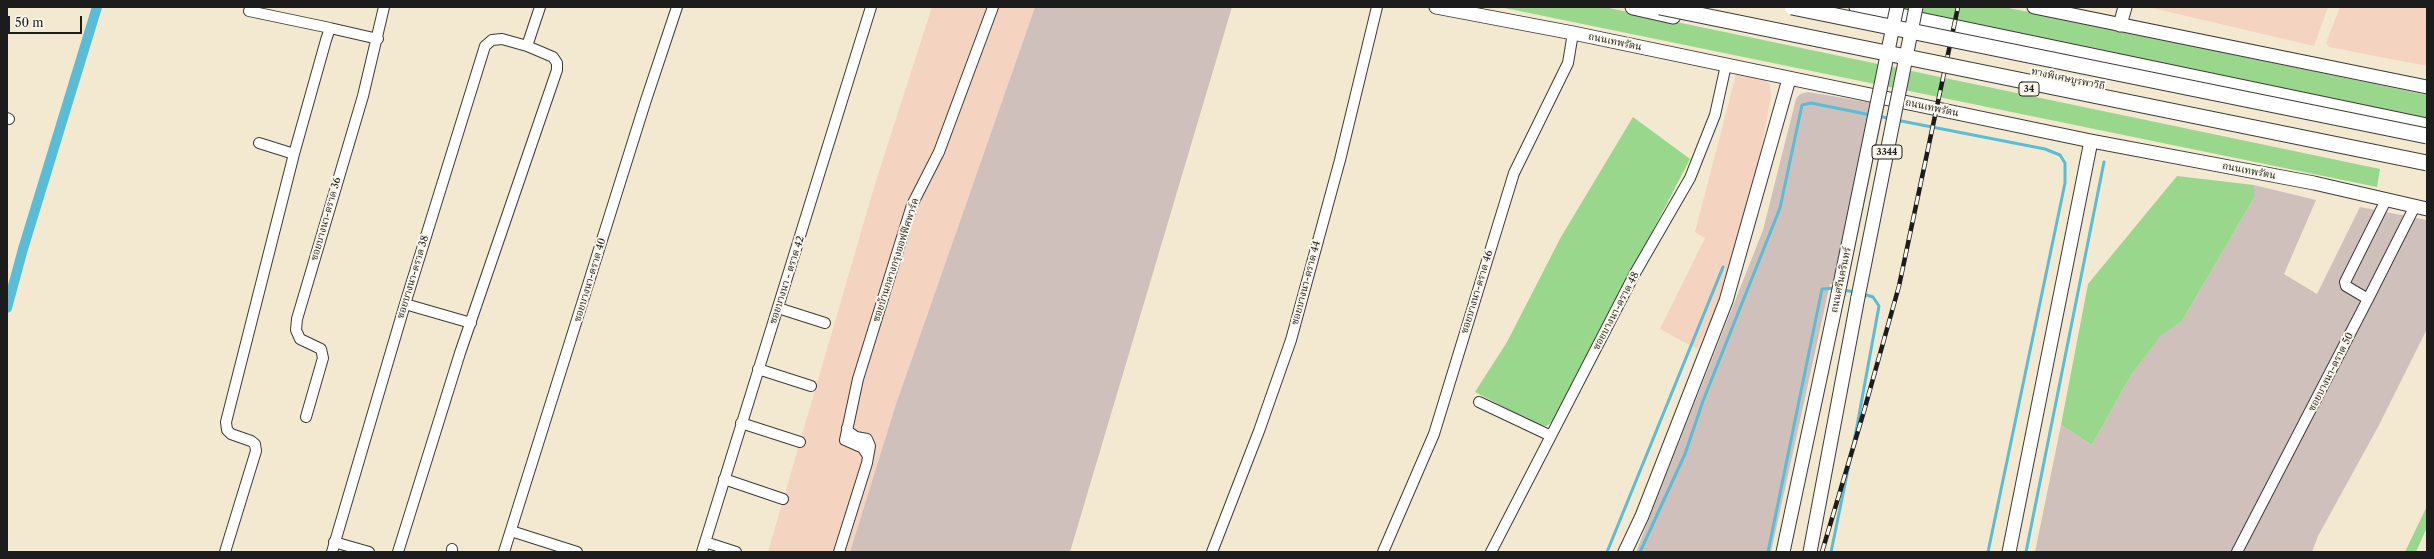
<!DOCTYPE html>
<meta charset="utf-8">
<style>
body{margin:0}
#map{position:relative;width:2434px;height:559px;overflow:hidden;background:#f3e9d1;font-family:"Libre Caslon Text",serif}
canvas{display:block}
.frame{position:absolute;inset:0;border:8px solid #1c1c1c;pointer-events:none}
.scale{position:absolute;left:8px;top:16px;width:74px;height:18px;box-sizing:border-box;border:2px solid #1c1c1c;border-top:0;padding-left:5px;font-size:12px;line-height:14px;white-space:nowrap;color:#1c1c1c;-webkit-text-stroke:3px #fbf7ec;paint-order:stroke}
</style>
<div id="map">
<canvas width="2434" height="559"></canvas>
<div class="frame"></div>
<div class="scale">50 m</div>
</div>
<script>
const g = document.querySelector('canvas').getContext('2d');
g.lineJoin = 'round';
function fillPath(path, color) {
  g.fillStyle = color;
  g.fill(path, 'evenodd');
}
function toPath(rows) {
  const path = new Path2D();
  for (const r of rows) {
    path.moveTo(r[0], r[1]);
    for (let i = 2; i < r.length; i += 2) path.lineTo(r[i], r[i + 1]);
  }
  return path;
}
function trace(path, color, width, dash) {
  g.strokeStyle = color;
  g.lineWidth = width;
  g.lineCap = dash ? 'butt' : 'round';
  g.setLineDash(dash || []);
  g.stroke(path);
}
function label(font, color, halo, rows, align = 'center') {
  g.font = font + ' "Libre Caslon Text","Noto Serif Thai",serif';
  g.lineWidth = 4;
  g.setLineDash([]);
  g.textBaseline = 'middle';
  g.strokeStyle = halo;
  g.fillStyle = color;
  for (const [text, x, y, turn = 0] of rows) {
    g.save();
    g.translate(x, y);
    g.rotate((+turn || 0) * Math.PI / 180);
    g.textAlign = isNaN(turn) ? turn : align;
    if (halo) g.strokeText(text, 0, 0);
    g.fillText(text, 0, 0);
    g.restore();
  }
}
fillPath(toPath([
 [932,7,1035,7,896,404,850,552,768,552,875,184],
 [2148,7,2328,7,2314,46],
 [2340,7,2427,7,2427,66,2329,47,2326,43],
 [1737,71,1765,80,1770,85,1771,96,1760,156,1724,282,1712,321,1697,349,1660,329,1705,238,1695,232]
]), '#f4d3c0');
fillPath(toPath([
 [1035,7,1232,7,1070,552,850,552,896,404],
 [1808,92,1885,105,1847,287,1830,284,1771,552,1636,552,1763,230,1796,99,1800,94],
 [2254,185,2316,200,2284,274,2317,294,2360,207,2427,220,2427,329,2378,427,2318,536,2312,552,2035,552,2061,425,2092,445,2131,375,2161,334,2182,321,2254,198]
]), '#d0c0bc');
fillPath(toPath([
 [1500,7,1604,7,1744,36,2380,169,2377,187],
 [1878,7,2003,7,2024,11,2427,95,2427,119],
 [1633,117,1690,159,1554,420,1547,426,1536,424,1475,392,1507,342,1561,237],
 [2177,176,2254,185,2254,198,2182,321,2161,335,2131,375,2092,445,2061,425,2088,284],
 [2427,506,2427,527,2416,552,2405,552]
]), '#98d78c');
trace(toPath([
 [1879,116,1891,119],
 [1896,120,2045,149,2060,155,2065,163,2065,183,1988,552],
 [1843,290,1855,292],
 [1607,552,1723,267],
 [1640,552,1685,454,1703,401,1780,208,1802,105,1811,103,1871,115],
 [1768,552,1822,289,1836,288],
 [1831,552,1857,426,1879,306,1873,297,1863,294],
 [2026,552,2104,162]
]), '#59bdd7', 3);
trace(toPath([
 [7,308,23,249,97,7]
]), '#59bdd7', 10);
const minor = toPath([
 [249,11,330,28],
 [7,118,9,119],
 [259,143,294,154],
 [2368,299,2415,206],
 [405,304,471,323],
 [778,308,825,323],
 [758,369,811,386],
 [1479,402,1551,436],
 [306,417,323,358,321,349,300,339,296,330,297,319,363,96,384,7],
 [741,423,800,442],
 [868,456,863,448,845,440,858,379,912,205,939,152,993,7],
 [724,479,783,499],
 [511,531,577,552],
 [334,542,369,552],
 [705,542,736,552],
 [225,552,256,451,255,444,251,441,231,434,227,430,226,422,294,154,326,40,330,28,378,39],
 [332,552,405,304,485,46,492,40,502,39,527,46],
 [398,552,460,353,557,70,557,63,553,57,527,46,540,7],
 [452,552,452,549],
 [504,552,645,103,677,7],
 [702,552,871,7],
 [839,552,867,463,870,446,867,439,856,437,849,432,847,428],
 [1212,552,1259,431,1291,340,1340,160,1377,7],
 [1383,552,1434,434,1514,173,1568,63,1573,33],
 [1491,552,1634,275,1690,178,1715,115,1726,65],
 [2237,552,2368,299,2346,286,2345,282,2386,200]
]);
const major = toPath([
 [1436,7,1573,33,2091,141,2314,183,2427,209],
 [2034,7,2427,87],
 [2120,25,2125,7],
 [1625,552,1642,516,1726,301,1789,79],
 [1783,552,1838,294],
 [1810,552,1858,297],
 [2009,552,2091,141]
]);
const highway = toPath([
 [1633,7,1673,16],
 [1857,7,2427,126]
]);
trace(minor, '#3c3b37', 12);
trace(major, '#3c3b37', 15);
trace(highway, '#3c3b37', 17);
trace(minor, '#fff', 10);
trace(major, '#fff', 13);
trace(highway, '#fff', 15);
const rail = toPath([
 [1822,552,1864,411,1899,286,1958,7]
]);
trace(rail, '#1c1c1c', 4.5);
trace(rail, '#fbf7ec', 3, [9]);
const majorBridge = toPath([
 [1838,294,1897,7],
 [1858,297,1916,7]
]);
const highwayBridge = toPath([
 [1660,7,2427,163],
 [1792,7,2427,136]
]);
trace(majorBridge, '#3c3b37', 15, []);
trace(highwayBridge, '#3c3b37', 17, []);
trace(majorBridge, '#fff', 13);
trace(highwayBridge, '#fff', 15);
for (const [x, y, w] of [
 [2029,89,20],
 [1887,152,30]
]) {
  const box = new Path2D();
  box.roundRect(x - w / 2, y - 7, w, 14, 3);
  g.fillStyle = '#fbf7ec';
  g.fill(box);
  trace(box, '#1c1c1c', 1);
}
label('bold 9px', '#1c1c1c', null, [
 ["34",2029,89],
 ["3344",1887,152]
]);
label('10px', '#1c1c1c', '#fbf7ec', [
 ["ถนนเทพรัตน",1615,42,12],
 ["ทางพิเศษบูรพาวิถี",2068,79,12],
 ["ถนนเทพรัตน",1932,108,12],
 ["ถนนเทพรัตน",2249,171,11],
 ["ซอยบางนา-ตราด 36",326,219,-74],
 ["ซอยบ้านกลางกรุงออฟฟิศพาร์ค",896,260,-72],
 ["ซอยบางนา-ตราด 38",413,277,-73],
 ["ซอยบางนา-ตราด 40",590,280,-73],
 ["ซอยบางนา - ตราด 42",787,280,-72],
 ["ถนนศรีนครินทร์",1841,280,-78],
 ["ซอยบางนา-ตราด 44",1306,283,-75],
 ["ซอยบางนา-ตราด 46",1477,292,-73],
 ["ซอยบางนา-ตราด 48",1616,311,-62],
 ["ซอยบางนา-ตราด 50",2331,372,-63]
]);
</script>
